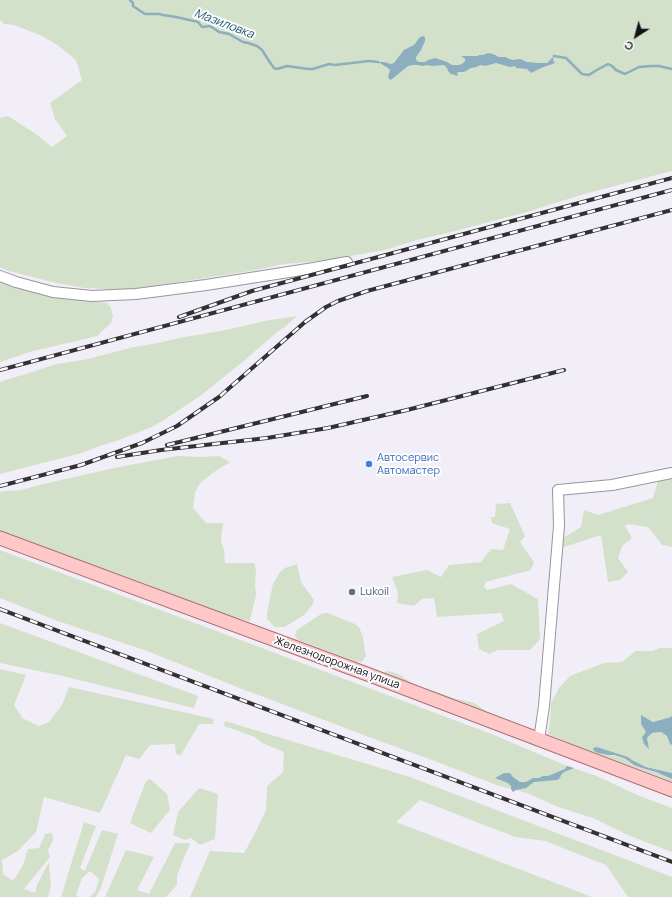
<!DOCTYPE html>
<meta charset="utf-8">
<style>
body{margin:0}
#map{position:relative;width:672px;height:897px;overflow:hidden;background:#f1eef7;font-family:Manrope,sans-serif}
canvas{display:block}
.north{position:absolute;left:616px;top:16px;width:40px;height:40px;-webkit-text-stroke:3px #fdfcfe;paint-order:stroke;rotate:216deg;font-size:11px;font-weight:700;line-height:16px;text-align:center;color:#121114}
.north::after{content:'';display:block;margin:auto;width:14px;height:18px;background:#121114;clip-path:polygon(50% 0,100% 100%,50% 72%,0 100%)}
</style>
<div id="map">
<canvas width="672" height="897"></canvas>
<div class="north">С</div>
</div>
<script>
const g = document.querySelector('canvas').getContext('2d');
g.lineJoin = 'round';
function fillPath(path, color) {
  g.fillStyle = color;
  g.fill(path, 'evenodd');
}
function toPath(rows) {
  const path = new Path2D();
  for (const r of rows) {
    path.moveTo(r[0], r[1]);
    for (let i = 2; i < r.length; i += 2) path.lineTo(r[i], r[i + 1]);
  }
  return path;
}
function trace(path, color, width, dash) {
  g.strokeStyle = color;
  g.lineWidth = width;
  g.lineCap = dash ? 'butt' : 'round';
  g.setLineDash(dash || []);
  g.stroke(path);
}
function label(font, color, halo, rows, align = 'center') {
  g.font = font + ' Manrope,sans-serif';
  g.lineWidth = 4;
  g.setLineDash([]);
  g.textBaseline = 'middle';
  g.strokeStyle = halo;
  g.fillStyle = color;
  for (const [text, x, y, turn = 0] of rows) {
    g.save();
    g.translate(x, y);
    g.rotate((+turn || 0) * Math.PI / 180);
    g.textAlign = isNaN(turn) ? turn : align;
    if (halo) g.strokeText(text, 0, 0);
    g.fillText(text, 0, 0);
    g.restore();
  }
}
fillPath(toPath([
 [0,0,672,0,672,171,584,194,527,212,451,232,417,240,385,250,322,261,284,264,250,271,185,281,137,290,84,288,52,282,9,271,0,267,0,118,8,116,36,134,52,147,67,136,55,119,50,103,82,80,76,60,56,44,42,36,14,25,4,24,0,20],
 [0,283,55,297,107,303,111,308,113,316,111,323,97,336,85,339,33,351,0,362],
 [297,316,286,326,277,332,245,360,200,396,173,414,154,426,119,440,100,446,78,454,19,469,0,474,0,382,57,364,83,360,107,354,134,347,158,343,179,338,226,330,264,321],
 [178,456,199,457,219,456,230,462,214,472,201,482,195,492,193,508,206,523,223,523,221,541,224,550,225,563,254,563,256,570,255,584,256,595,250,621,232,617,192,602,139,581,82,561,61,555,0,532,0,492,5,491,21,490,43,484,119,467],
 [672,478,672,547,662,545,648,527,628,524,625,526,632,538,622,546,618,558,628,572,620,580,608,582,601,535,564,547,561,543,563,538,581,527,584,510,598,515,653,498,658,481],
 [510,503,525,536,520,542,534,562,531,570,486,582,484,587,487,590,511,584,538,599,540,639,530,650,498,650,489,654,479,649,477,634,504,621,501,613,437,617,434,598,422,599,414,606,397,603,398,592,392,577,427,570,441,577,449,565,481,562,491,549,503,550,510,529,492,523,491,517,495,517,496,504],
 [0,550,494,735,567,766,597,776,637,795,672,808,672,852,630,836,593,818,558,807,527,793,516,790,513,792,511,789,499,786,432,760,366,736,264,697,242,689,147,651,55,620,0,598],
 [297,564,301,582,314,600,312,605,304,615,285,627,275,627,267,619,267,613,271,593,273,584,280,572,285,568],
 [327,613,355,624,359,627,363,637,365,651,366,656,364,659,361,662,357,662,298,640,296,638,295,635,297,630,321,614],
 [0,623,198,696,194,708,58,675,0,663],
 [660,648,672,648,672,717,653,722,641,715,641,723,646,732,642,737,649,748,647,738,652,733,661,732,667,736,670,744,672,745,672,773,646,767,632,760,628,757,597,747,601,754,618,756,626,759,634,765,642,768,656,772,672,779,672,782,627,765,594,754,548,734,550,722,551,703,559,688,570,676,604,663,622,662,636,651,652,651],
 [0,669,26,675,14,705,22,718,39,726,49,722,62,705,69,687,214,719,213,724,199,724,181,755,176,754,175,744,150,745,139,759,126,755,100,813,44,797,36,832,18,851,2,860,3,874,13,881,23,865,28,849,39,848,45,834,52,833,53,840,48,850,50,857,24,889,35,893,37,885,49,862,51,886,48,897,0,897],
 [386,671,392,672,400,675,412,683,420,687,437,692,453,698,474,703,492,715,381,674],
 [225,721,410,777,672,877,672,897,628,897,606,865,545,841,515,837,420,800,396,822,592,897,190,897,210,851,244,853,253,837,266,810,267,786,283,772,284,752,262,743,255,737,224,726],
 [150,779,167,794,170,810,151,833,130,823,146,781],
 [199,788,218,794,215,839,200,845,191,838,185,840,173,835,178,812],
 [84,822,96,826,80,868,85,871,102,830,118,834,101,888,96,897,89,897,95,892,99,879,90,871,82,878,76,895,79,897,61,897],
 [175,843,190,843,177,875,177,885,166,897,105,897,126,850,154,857,137,890,149,894]
]), '#d3e1ca');
fillPath(toPath([
 [423,36,425,37,425,41,421,50,416,57,416,60,419,62,425,62,428,60,435,58,447,62,452,65,459,65,462,64,465,61,465,59,461,56,478,56,479,55,483,55,488,53,493,54,499,57,505,57,512,60,520,59,527,62,538,63,547,63,554,56,553,60,555,63,541,68,531,73,527,69,516,68,515,66,510,67,496,63,485,66,481,65,476,67,471,68,464,72,459,72,457,73,458,76,451,74,448,71,447,68,444,65,432,66,427,65,423,66,418,65,413,65,408,66,392,79,390,80,388,77,390,70,388,68,378,62,384,62,391,64,394,63,404,50,414,45,420,37],
 [641,715,653,722,671,717,672,715,672,745,670,744,667,736,661,732,652,733,647,738,648,743,649,749,644,744,642,737,646,732,641,724],
 [597,747,628,757,632,760,646,767,672,773,672,779,656,772,642,768,634,765,626,759,618,756,614,755,608,755,598,753,594,751,593,748],
 [567,766,574,768,564,772,561,775,560,778,557,780,534,782,526,788,516,790,513,792,511,789,511,786,508,783,495,778,504,773,510,773,513,777,520,782,526,782,533,778,539,778,543,776,548,776,553,774,565,769]
]), '#8daebe');
trace(toPath([
 [130,0,133,3,133,6,145,14,159,14,163,15,176,17,198,22,202,27,210,26,219,32,229,34,243,42,248,43,257,46,262,50,269,61,274,68,277,69,287,66,308,69,313,69,329,64,335,65,369,61,378,62],
 [554,56,566,58,582,74,589,75,595,71,608,64,612,66,616,70,625,74,639,67,651,66,659,66,672,69]
]), '#8daebe', 2.5);
const minor = toPath([
 [0,276,16,282,53,292,92,296,113,295,136,294,206,285,314,268,347,262],
 [539,740,544,706,559,526,558,490,612,485,672,473]
]);
const major = toPath([
 [0,538,367,674,672,790]
]);
trace(minor, '#98959d', 12);
trace(major, '#ab6f72', 15);
trace(minor, '#fff', 10);
trace(major, '#fec7c8', 13);
const rail = toPath([
 [179,317,252,291,672,178],
 [0,370,672,190],
 [167,445,367,396],
 [117,457,161,450,267,438,328,428,407,410,564,370],
 [0,486,81,465,95,460,142,443,177,426,219,397,305,322,326,307,338,301,367,291,672,210],
 [0,609,672,862]
]);
trace(rail, '#313033', 4);
trace(rail, '#fdfcfe', 2.5, [8]);
for (const [x, y, r, color] of [
 [369,464,4,"#3f7fe0"],
 [352,592,4,"#5c6f8a"]
]) {
  const dot = new Path2D();
  dot.arc(x, y, r, 0, 2 * Math.PI);
  g.fillStyle = color;
  g.fill(dot);
  trace(dot, '#fdfcfe', 1.5);
}
label('11px', '#366cbe', '#fdfcfe', [
 ["Автосервис",377,458],
 ["Автомастер",377,471]
], 'left');
label('11px', '#4e5e75', '#fdfcfe', [
 ["Lukoil",360,592]
], 'left');
label('11px', '#121114', '#fdfcfe', [
 ["Железнодорожная улица",337,663,20]
]);
label('italic 12px', '#225e77', '#fdfcfe', [
 ["Мазиловка",224,24,21]
]);
</script>
